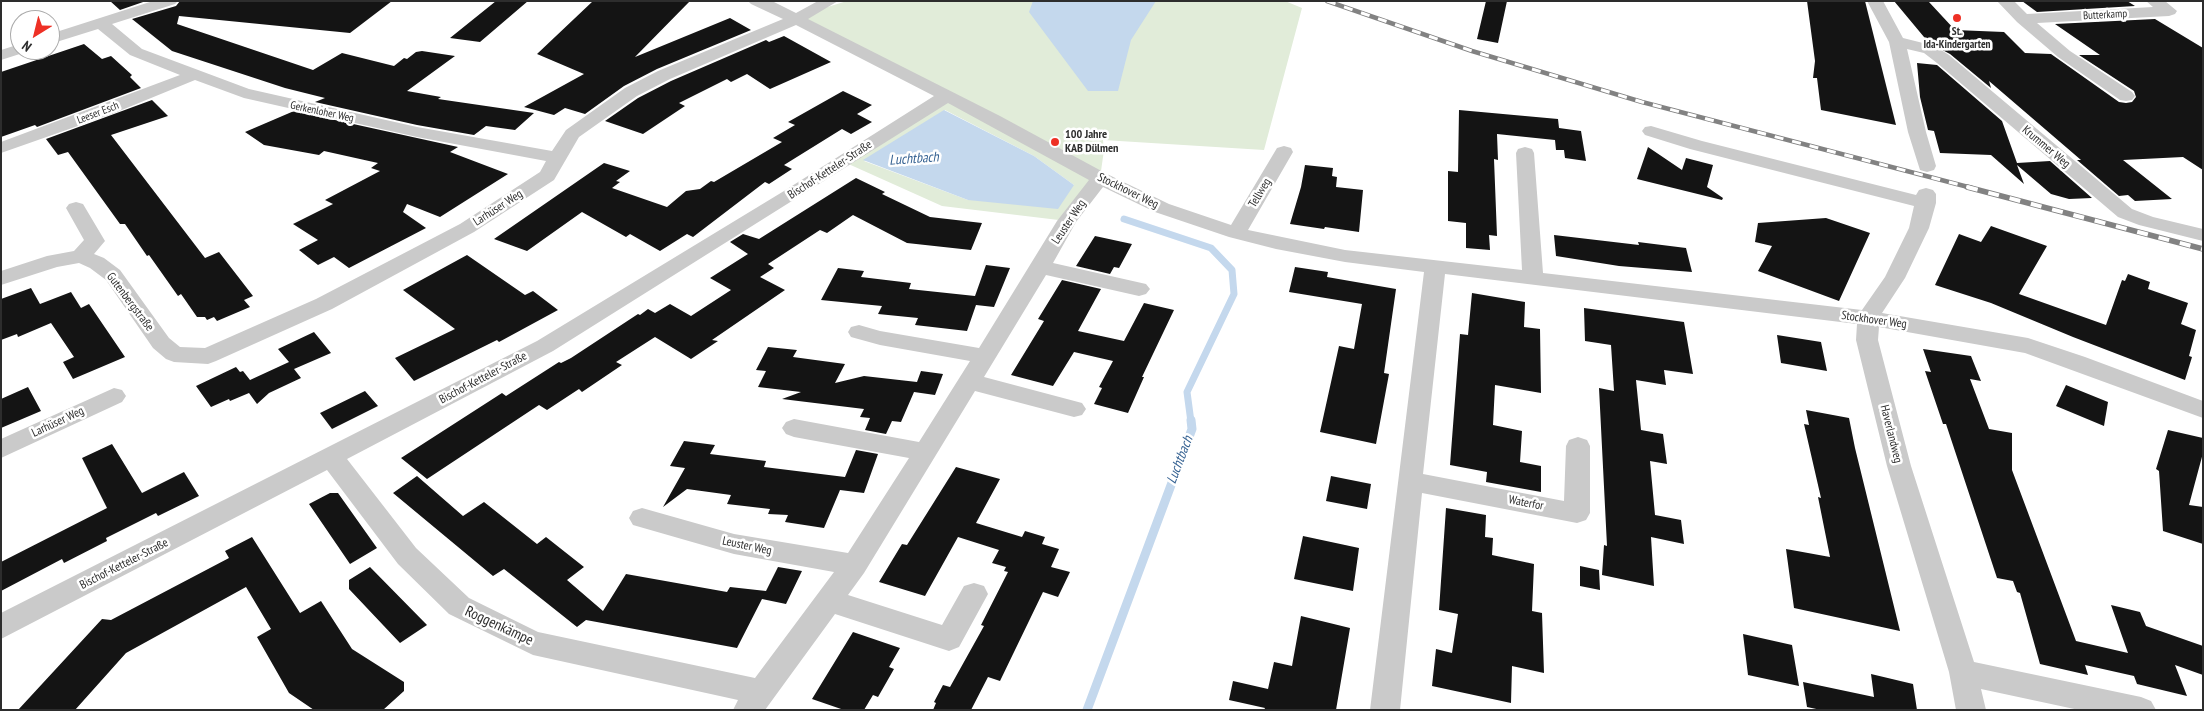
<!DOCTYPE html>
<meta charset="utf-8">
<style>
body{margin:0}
#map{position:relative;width:2204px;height:711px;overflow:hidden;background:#fff;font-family:"PT Sans Narrow",sans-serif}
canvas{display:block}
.frame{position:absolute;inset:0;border:2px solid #2d2d2d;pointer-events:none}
.north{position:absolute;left:10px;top:10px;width:50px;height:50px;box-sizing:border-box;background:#fff;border:1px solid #ababab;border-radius:50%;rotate:216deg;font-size:14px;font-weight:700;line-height:20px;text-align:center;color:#2d2d2d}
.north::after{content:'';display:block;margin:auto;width:18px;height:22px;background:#ee3025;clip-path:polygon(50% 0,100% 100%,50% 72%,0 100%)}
</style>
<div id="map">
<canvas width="2204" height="711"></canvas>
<div class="frame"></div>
<div class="north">N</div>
</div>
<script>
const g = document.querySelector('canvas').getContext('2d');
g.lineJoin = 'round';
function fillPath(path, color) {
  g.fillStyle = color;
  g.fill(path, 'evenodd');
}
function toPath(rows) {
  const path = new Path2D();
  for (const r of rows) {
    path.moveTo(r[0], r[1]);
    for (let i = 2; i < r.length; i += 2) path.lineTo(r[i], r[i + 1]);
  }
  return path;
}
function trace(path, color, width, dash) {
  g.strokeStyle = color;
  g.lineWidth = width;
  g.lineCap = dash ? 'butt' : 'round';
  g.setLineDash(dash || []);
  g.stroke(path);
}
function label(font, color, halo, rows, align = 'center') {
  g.font = font + ' "PT Sans Narrow",sans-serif';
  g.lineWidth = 5;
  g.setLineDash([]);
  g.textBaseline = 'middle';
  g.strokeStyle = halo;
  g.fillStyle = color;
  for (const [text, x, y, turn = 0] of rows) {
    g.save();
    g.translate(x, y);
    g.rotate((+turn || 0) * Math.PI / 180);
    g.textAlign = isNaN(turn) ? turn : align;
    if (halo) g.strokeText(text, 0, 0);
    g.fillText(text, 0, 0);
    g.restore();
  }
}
fillPath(toPath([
 [847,1,1285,1,1302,8,1264,150,1103,140,1104,150,1100,178,1067,221,942,206,844,162,946,96,796,19,821,9],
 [945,110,1034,156,1074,185,968,200,864,161]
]), '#e1ecd9');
fillPath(toPath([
 [1033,1,1156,1,1131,40,1118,91,1088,91,1029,12],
 [944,110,1034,156,1074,185,1058,209,968,200,863,160]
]), '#c4d8ed');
trace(toPath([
 [1124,219,1211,248,1232,270,1234,294,1187,392,1191,422]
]), '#c4d8ed', 7);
trace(toPath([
 [1087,710,1192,429,1191,420]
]), '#c4d8ed', 9);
fillPath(toPath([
 [110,1,146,1,120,10],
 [180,1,392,1,350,33,179,16,177,24,313,70,342,53,394,66,404,58,407,59,416,52,422,51,455,56,407,91,441,97,438,99,534,113,515,130,486,126,474,135,417,125,315,102,325,98,285,88,172,51,132,19,176,6],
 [496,1,528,1,480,42,450,38],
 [593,1,690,1,635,57,730,18,751,30,657,69,624,86,585,114,565,108,554,115,524,107,584,74,537,54],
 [1486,1,1507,1,1498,43,1477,39],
 [1807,1,1865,1,1896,125,1821,110,1817,78,1813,78,1815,61],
 [1894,1,1929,2,1955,30,2004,32,2025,53,2051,54,2119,102,2126,103,2132,102,2136,97,2134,91,2079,55,2100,55,2055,24,2155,19,2203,48,2203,170,2183,157,2123,160,2172,199,2135,201,2128,195,2119,196,2077,160,2081,160,1989,81,1991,88,1950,54,1929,43],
 [2022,1,2127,1,2135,6,2037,12],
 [784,36,831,62,770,89,747,74,731,82,727,79,679,103,685,106,643,134,605,121,638,98,671,81,766,40,769,42],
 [84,44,102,59,111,56,132,75,130,77,141,88,37,127,35,125,1,137,1,72],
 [1917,63,1937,65,2002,121,2017,163,2050,161,2092,198,2069,199,2051,194,2017,165,2024,184,1991,155,1940,153,1934,131,1928,130,1920,97],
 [843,91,872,105,857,114,872,122,851,134,842,129,784,165,792,169,769,184,765,182,693,237,687,234,660,251,630,234,626,237,582,212,527,251,494,239,604,163,630,171,616,181,620,182,612,188,667,207,686,191,700,189,711,181,714,182,782,142,773,138,795,125,788,122],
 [152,100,168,116,111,135,205,258,219,252,253,296,244,300,250,307,217,321,214,317,207,320,205,317,197,317,181,294,178,296,149,255,147,256,125,224,120,224,68,152,58,155,46,139],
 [1459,110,1558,119,1559,128,1581,131,1586,161,1565,158,1564,150,1556,150,1555,140,1497,134,1498,160,1494,159,1497,236,1489,235,1490,250,1466,248,1466,223,1448,221,1448,171,1458,172],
 [294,111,458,147,450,152,508,174,440,217,407,204,403,212,426,228,349,268,334,257,318,265,299,250,318,240,293,224,333,204,325,200,380,171,371,168,378,163,324,151,319,155,264,145,245,132],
 [1648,147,1682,170,1686,158,1713,165,1707,187,1723,198,1722,200,1637,179],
 [1305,165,1333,168,1332,176,1337,177,1336,187,1363,190,1359,232,1325,227,1324,229,1290,224,1301,187],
 [856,178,885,192,882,194,930,217,982,223,971,250,907,243,853,215,827,233,820,230,768,264,774,268,760,277,785,290,712,340,718,341,691,359,655,337,616,362,622,365,582,392,579,389,547,410,539,405,427,479,401,458,502,393,506,396,559,362,561,363,571,358,638,314,640,315,648,309,655,313,670,304,691,316,731,290,710,278,748,254,730,242,743,234,759,239],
 [1826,218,1870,233,1839,301,1758,271,1772,246,1755,242,1758,223],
 [1991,226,2047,246,2019,294,2106,325,2122,280,2125,281,2128,274,2150,282,2148,289,2188,303,2181,324,2196,330,2189,356,2192,357,2185,380,2073,337,1991,303,1935,285,1959,234,1981,242],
 [1554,235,1639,245,1638,242,1686,248,1692,272,1619,266,1556,256],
 [1095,236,1132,244,1119,268,1114,267,1110,274,1076,266],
 [467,255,525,295,533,291,558,310,499,342,497,340,414,381,395,358,455,329,403,290],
 [986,265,1010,268,994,307,976,305,967,331,915,325,918,318,878,314,882,306,821,300,838,268,864,271,861,277,911,283,909,289,975,296],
 [1295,267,1328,272,1327,277,1396,289,1384,373,1389,374,1376,444,1320,432,1339,346,1354,349,1362,304,1289,292],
 [1062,280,1101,289,1078,331,1124,341,1144,303,1174,310,1142,377,1144,377,1128,413,1094,404,1102,388,1099,387,1113,361,1074,352,1053,386,1011,375,1044,321,1038,319],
 [31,288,40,304,71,292,81,308,89,304,125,357,73,379,63,362,74,357,51,323,18,337,17,334,1,340,1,299],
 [1472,293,1525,302,1524,327,1540,329,1541,393,1495,385,1493,425,1522,431,1520,462,1541,466,1541,492,1486,482,1487,472,1450,465,1460,334,1468,335],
 [1584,308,1684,322,1693,374,1664,370,1666,385,1636,380,1641,430,1663,434,1667,464,1650,461,1655,515,1681,520,1684,544,1651,537,1654,586,1602,575,1604,545,1607,546,1599,388,1614,391,1611,345,1585,341],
 [314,332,331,353,294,369,301,378,269,393,257,404,249,393,230,401,229,399,211,407,196,386,236,367,240,372,243,371,250,380,289,362,278,349],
 [1777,335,1821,342,1827,371,1781,363],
 [768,347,797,350,793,357,845,364,835,383,864,376,917,382,921,371,943,374,935,395,914,392,901,422,892,421,886,434,865,430,870,418,860,417,864,409,782,399,801,392,758,387,766,371,756,370],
 [1923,349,1971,356,1981,381,1970,379,1989,429,2012,433,2012,470,2076,641,2128,653,2111,605,2140,612,2146,626,2203,646,2203,675,2175,665,2187,696,2137,684,2134,676,2085,665,2088,675,2040,664,2020,593,2017,592,2013,581,1997,578,1946,424,1943,424,1925,371,1931,372],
 [2066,385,2108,402,2104,426,2056,406],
 [28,387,41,411,1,428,1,399],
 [365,391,378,406,332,429,320,413],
 [1806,410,1849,418,1855,448,1900,631,1794,608,1786,549,1830,557,1818,497,1821,498,1804,424,1809,425],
 [2168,430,2203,438,2203,453,2189,505,2203,507,2203,544,2163,531,2159,471,2156,469],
 [684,441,715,445,710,454,766,461,764,467,845,477,856,450,878,454,864,493,840,490,824,528,785,522,788,515,768,514,770,509,727,504,731,495,687,489,663,507,685,468,670,466],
 [112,444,142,493,184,472,199,496,158,516,156,513,106,538,107,541,64,563,62,559,1,591,1,562,107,508,82,458],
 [956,467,1000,479,976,523,1022,537,1025,531,1045,537,1042,544,1059,549,1051,567,1070,572,1058,597,1043,592,1000,681,988,677,971,710,933,710,936,703,934,702,943,685,950,687,984,626,981,625,1008,572,1004,571,1006,567,992,563,999,550,958,537,925,596,879,582,902,544,907,545],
 [417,476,463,516,484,502,537,544,546,537,584,567,567,580,603,611,626,574,727,592,730,587,766,591,778,567,802,571,786,604,762,599,737,648,586,620,577,627,504,569,493,576,393,493],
 [1331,476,1371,484,1367,509,1326,501],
 [330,493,338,493,377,548,350,564,309,504],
 [1446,508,1486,515,1485,537,1493,538,1492,555,1534,564,1532,611,1542,613,1544,673,1512,666,1511,703,1432,686,1436,649,1452,653,1458,614,1439,610],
 [1303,536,1359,548,1353,591,1294,579],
 [252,537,300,613,321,601,352,649,404,682,404,691,383,710,314,710,289,693,257,637,271,629,246,587,126,653,75,710,18,710,102,619,111,620,229,558,225,551],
 [1580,566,1599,570,1600,590,1580,586],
 [370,567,427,625,400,643,349,589,349,580],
 [1301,616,1350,628,1336,710,1264,710,1265,708,1229,700,1233,681,1268,689,1274,662,1292,666],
 [853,632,900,648,889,667,894,669,878,697,873,695,864,710,844,710,812,699],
 [1743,634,1792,645,1799,686,1748,675],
 [1871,674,1913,684,1917,710,1821,710,1807,707,1803,682,1874,697]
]), '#141414');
fillPath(toPath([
 [153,1,178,1,175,4,112,24,142,49,249,89,417,127,552,151,566,130,625,88,658,71,783,19,751,4,748,1,772,1,796,13,818,1,838,1,808,19,1000,116,1107,174,1169,204,1231,225,1277,148,1284,146,1291,148,1293,152,1248,230,1345,250,1522,270,1516,153,1518,149,1525,147,1532,149,1534,153,1543,273,1862,310,1885,277,1909,228,1914,206,1690,149,1645,135,1642,131,1645,127,1651,126,1702,141,1916,195,1919,190,1926,188,1933,190,1936,194,1936,203,1929,228,1905,278,1882,313,2028,338,2085,357,2203,401,2203,418,2025,353,1879,327,1878,340,1911,466,1974,662,2141,697,2151,701,2156,710,2079,710,1981,689,1986,710,1956,710,1949,672,1887,466,1856,340,1857,324,1445,274,1423,474,1564,501,1566,446,1569,440,1578,437,1587,440,1590,446,1590,513,1586,520,1577,523,1422,493,1400,710,1370,710,1424,272,1345,262,1276,249,1229,237,1155,212,1103,187,1076,222,1053,263,1146,284,1150,289,1146,294,1139,296,1046,275,984,377,1082,403,1086,409,1082,415,1074,417,975,391,864,573,848,595,942,625,964,586,974,583,984,586,988,594,959,647,949,651,835,614,765,710,733,710,738,700,533,655,449,614,398,564,327,470,1,639,1,613,537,341,784,191,934,96,796,25,670,79,637,96,579,137,554,180,474,232,332,309,216,361,208,364,174,362,166,359,153,348,106,280,90,268,79,263,57,267,1,285,1,271,47,256,74,251,84,240,66,208,69,204,76,202,83,204,105,241,94,254,104,258,120,270,169,338,180,347,205,348,316,299,460,224,540,172,546,161,417,137,244,98,195,80,112,114,1,153,1,142,180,75,130,55,98,29,50,44,50,34,153,1],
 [948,103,1089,180,1057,221,979,348,880,331,859,325,851,327,848,332,851,337,880,345,970,361,919,442,794,419,786,422,782,428,786,434,794,437,909,458,848,553,734,534,642,508,633,511,629,518,633,525,734,554,834,572,755,678,538,632,469,598,416,548,347,459,553,351,948,103],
 [1867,1,1883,1,1903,38,1935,46,1949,55,2132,209,2153,217,2203,229,2203,241,2139,225,2118,217,1937,63,1924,53,1907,49,1926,132,1936,166,1934,170,1927,172,1920,170,1908,132,1889,42,1867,1],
 [1997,1,2014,1,2027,14,2153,7,2146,1,2165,1,2177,11,2175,14,2169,16,2037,23,2070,51,2132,92,2135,96,2132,100,2126,101,2120,100,2058,57,2017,22,1997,1],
 [20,44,20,50,28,50,26,52,1,60,1,50,20,44],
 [114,388,122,390,126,396,122,402,1,458,1,439,114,388]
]), '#cacaca');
const railFar1 = toPath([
 [1327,1,1472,51,1642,102,1972,188]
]);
const rail = toPath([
 [1967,187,2203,249]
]);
trace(railFar1, '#828282', 4.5);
trace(rail, '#828282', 5.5);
trace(railFar1, '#fff', 3, [9]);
trace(rail, '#fff', 4, [11]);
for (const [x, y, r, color] of [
 [1957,18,5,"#ee3025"],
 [1055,142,5,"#ee3025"]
]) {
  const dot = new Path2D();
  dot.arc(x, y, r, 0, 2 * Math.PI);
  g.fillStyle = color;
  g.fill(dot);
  trace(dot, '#fff', 2);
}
label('11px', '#2d2d2d', '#fff', [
 ["Butterkamp",2105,15,-3],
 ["Gerkenloher Weg",322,112,12],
 ["Leeser Esch",98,113,-21]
]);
label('bold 11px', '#2d2d2d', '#fff', [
 ["St.",1957,32],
 ["Ida-Kindergarten",1957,45]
]);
label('bold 12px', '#2d2d2d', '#fff', [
 ["100 Jahre",1065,135],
 ["KAB Dülmen",1065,149]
], 'left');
label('12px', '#2d2d2d', '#fff', [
 ["Krummer Weg",2046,147,40],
 ["Bischof-Ketteler-Straße",830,170,-33],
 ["Stockhover Weg",1128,191,26],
 ["Tellweg",1260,193,-59],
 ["Larhüser Weg",498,208,-33],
 ["Leuster Weg",1069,222,-56],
 ["Gutenbergstraße",130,302,53],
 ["Stockhover Weg",1874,320,8],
 ["Bischof-Ketteler-Straße",483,378,-28],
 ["Larhüser Weg",58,422,-25],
 ["Haverlandweg",1891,434,76],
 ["Waterfor",1526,503,11],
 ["Leuster Weg",747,546,12],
 ["Bischof-Ketteler-Straße",124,564,-27]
]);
label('italic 14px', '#376393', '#fff', [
 ["Luchtbach",914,159,-4],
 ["Luchtbach",1180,460,-69]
]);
label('15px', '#2d2d2d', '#fff', [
 ["Roggenkämpe",499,626,25]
]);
</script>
